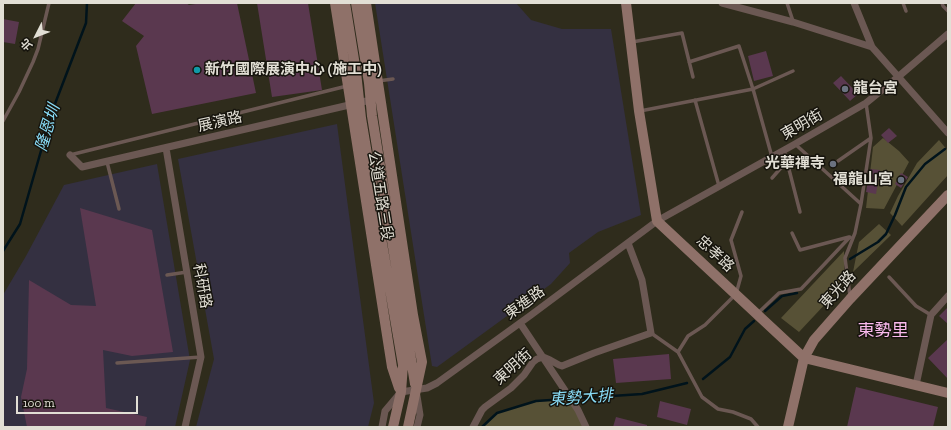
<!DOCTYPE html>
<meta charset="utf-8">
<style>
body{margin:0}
#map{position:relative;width:951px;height:430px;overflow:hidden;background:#2f2c1c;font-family:"Zilla Slab","Noto Sans TC",serif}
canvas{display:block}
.frame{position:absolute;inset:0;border:4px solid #e2dfd5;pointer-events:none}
.north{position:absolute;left:16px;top:16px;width:40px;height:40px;-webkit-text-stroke:3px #16140d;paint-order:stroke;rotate:228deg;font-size:11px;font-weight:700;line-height:16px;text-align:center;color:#e2dfd5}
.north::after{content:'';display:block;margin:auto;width:14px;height:18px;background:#e2dfd5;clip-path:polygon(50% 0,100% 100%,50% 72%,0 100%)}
.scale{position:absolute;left:16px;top:396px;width:122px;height:18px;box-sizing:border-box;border:2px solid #e2dfd5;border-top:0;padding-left:5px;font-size:12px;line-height:14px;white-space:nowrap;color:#e2dfd5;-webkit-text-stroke:3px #16140d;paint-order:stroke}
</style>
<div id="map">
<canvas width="951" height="430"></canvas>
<div class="frame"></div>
<div class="north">北</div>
<div class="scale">100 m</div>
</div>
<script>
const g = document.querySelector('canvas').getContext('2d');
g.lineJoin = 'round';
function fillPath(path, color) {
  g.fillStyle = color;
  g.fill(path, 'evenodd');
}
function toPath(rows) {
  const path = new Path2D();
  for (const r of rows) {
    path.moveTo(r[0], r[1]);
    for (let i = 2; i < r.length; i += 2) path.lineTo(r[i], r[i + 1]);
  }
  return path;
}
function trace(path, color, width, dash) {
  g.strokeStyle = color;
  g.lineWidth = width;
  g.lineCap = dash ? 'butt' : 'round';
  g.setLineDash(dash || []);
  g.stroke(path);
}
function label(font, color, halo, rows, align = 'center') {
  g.font = font + ' "Zilla Slab","Noto Sans TC",serif';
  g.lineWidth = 3;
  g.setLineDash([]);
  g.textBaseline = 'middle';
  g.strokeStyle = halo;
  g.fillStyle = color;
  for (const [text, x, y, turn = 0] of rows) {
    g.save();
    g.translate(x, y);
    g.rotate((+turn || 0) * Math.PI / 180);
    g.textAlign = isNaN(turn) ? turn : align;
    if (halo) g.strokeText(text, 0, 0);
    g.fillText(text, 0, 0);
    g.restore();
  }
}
fillPath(toPath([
 [375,3,516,3,531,20,562,29,611,29,641,215,598,232,569,253,570,263,551,284,437,367,432,366],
 [337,124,374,403,368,427,196,427,214,359,178,159],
 [157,164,190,360,175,427,3,427,3,295,26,256,64,185]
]), '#343041');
fillPath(toPath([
 [883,138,899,151,909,162,884,209,866,208,873,147],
 [939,140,948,151,948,175,902,226,890,213,898,196,917,163],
 [879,224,891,235,853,272,859,242],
 [844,251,844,284,799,332,781,318],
 [571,399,586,427,482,427,497,413,536,401]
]), '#575136');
trace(toPath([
 [3,251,20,224,53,109,86,23,87,3],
 [850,259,878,242,886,234,895,215,906,187,925,164,945,149],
 [765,311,782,296,797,293],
 [703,379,730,357,745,329,754,321],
 [482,427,497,413,536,401,642,394,687,383]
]), '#00131b', 2.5);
fillPath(toPath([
 [136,3,186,3,189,5,202,3,237,3,256,93,152,114,136,46,144,36,122,21],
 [257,3,308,3,322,90,272,97],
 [3,19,19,22,15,44,3,42],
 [766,51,773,76,754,81,748,56],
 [841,76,858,94,850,101,833,83],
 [889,128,897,136,888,143,881,135],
 [870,169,880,170,876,194,866,192],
 [901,173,908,177,901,188,895,184],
 [80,208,152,230,173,352,132,356,103,350,106,408,147,417,145,427,27,427,21,397,27,369,29,280,71,305,96,306],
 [948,307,948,324,939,316],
 [948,339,948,379,928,358],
 [669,354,671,379,616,383,613,359],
 [856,387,938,407,933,427,847,427],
 [660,401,691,409,687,425,657,417],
 [616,417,647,425,647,427,613,427]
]), '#5a384f');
trace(toPath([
 [787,3,793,21],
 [903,3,906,11],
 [942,3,943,6,948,11],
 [632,42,682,33,693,77],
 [689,62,739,46,753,89,772,157],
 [378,81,393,79],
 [695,100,719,186],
 [640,111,753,89,793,71],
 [3,121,19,92,33,62,38,49,49,3],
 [795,144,861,204],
 [784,150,800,212],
 [70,155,347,86],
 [838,161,871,138],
 [107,162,119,209],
 [772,178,787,161],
 [792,233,800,250,849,237],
 [167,275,187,272],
 [889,277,916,306,931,315],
 [850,296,845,258,855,233,861,204,871,138,866,103],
 [758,313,779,293,801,289,850,237],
 [651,333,678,352,702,397,718,409,733,412,751,419,758,427],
 [678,352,688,336,705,325,736,294,741,276,731,240,742,212],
 [117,363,201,357]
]), '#6b5853', 3.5);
trace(toPath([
 [722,3,793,22,872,47],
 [854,3,872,47,948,133],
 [166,148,201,357,185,427],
 [70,155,82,167,375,99],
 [520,323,578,410,586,427],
 [916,385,931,315,948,296],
 [417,396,420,415,417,427],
 [382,427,385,411,401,392,427,388,437,383,531,315,657,221,795,144,866,103,898,77,948,34],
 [473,427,482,410,485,407,511,388,524,375,533,362,537,359,543,357,550,360,559,365,562,366,594,353,651,333,642,280,628,243]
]), '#6b5853', 7);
trace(toPath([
 [335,3,392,367,399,388],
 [345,3,356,72,361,118,379,226,403,365,401,392,393,427],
 [356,3,369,83,372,116,415,384],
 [366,3,413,315,422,362,408,427],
 [626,3,639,111,657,221,804,358,948,393],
 [788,427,804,358,814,340,850,299,948,195]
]), '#8f7169', 10);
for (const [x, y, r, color] of [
 [197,70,4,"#0f9aa8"],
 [845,89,4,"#6b7280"],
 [833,164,4,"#6b7280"],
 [901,180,4,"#6b7280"]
]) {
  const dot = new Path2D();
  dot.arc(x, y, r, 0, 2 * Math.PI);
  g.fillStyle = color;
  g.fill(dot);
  trace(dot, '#16140d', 1.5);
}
label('bold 15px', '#e2dfd5', '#16140d', [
 ["新竹國際展演中心 (施工中)",205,70],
 ["龍台宮",853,89],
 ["光華禪寺",825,164,"right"],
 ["福龍山宮",893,180,"right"]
], 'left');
label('15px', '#e2dfd5', '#16140d', [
 ["展演路",220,122,-13],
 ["東明街",802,125,-30],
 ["公道五路三段",380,196,81],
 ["忠孝路",715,254,43],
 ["科研路",202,286,80],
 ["東光路",838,290,-48],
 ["東進路",525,303,-36],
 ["東明街",513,367,-42]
]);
label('italic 16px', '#88dbf6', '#16140d', [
 ["隆恩圳",48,128,-73],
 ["東勢大排",581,398,-4]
]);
label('17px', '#f9b9ed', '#16140d', [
 ["東勢里",883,331]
]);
</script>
